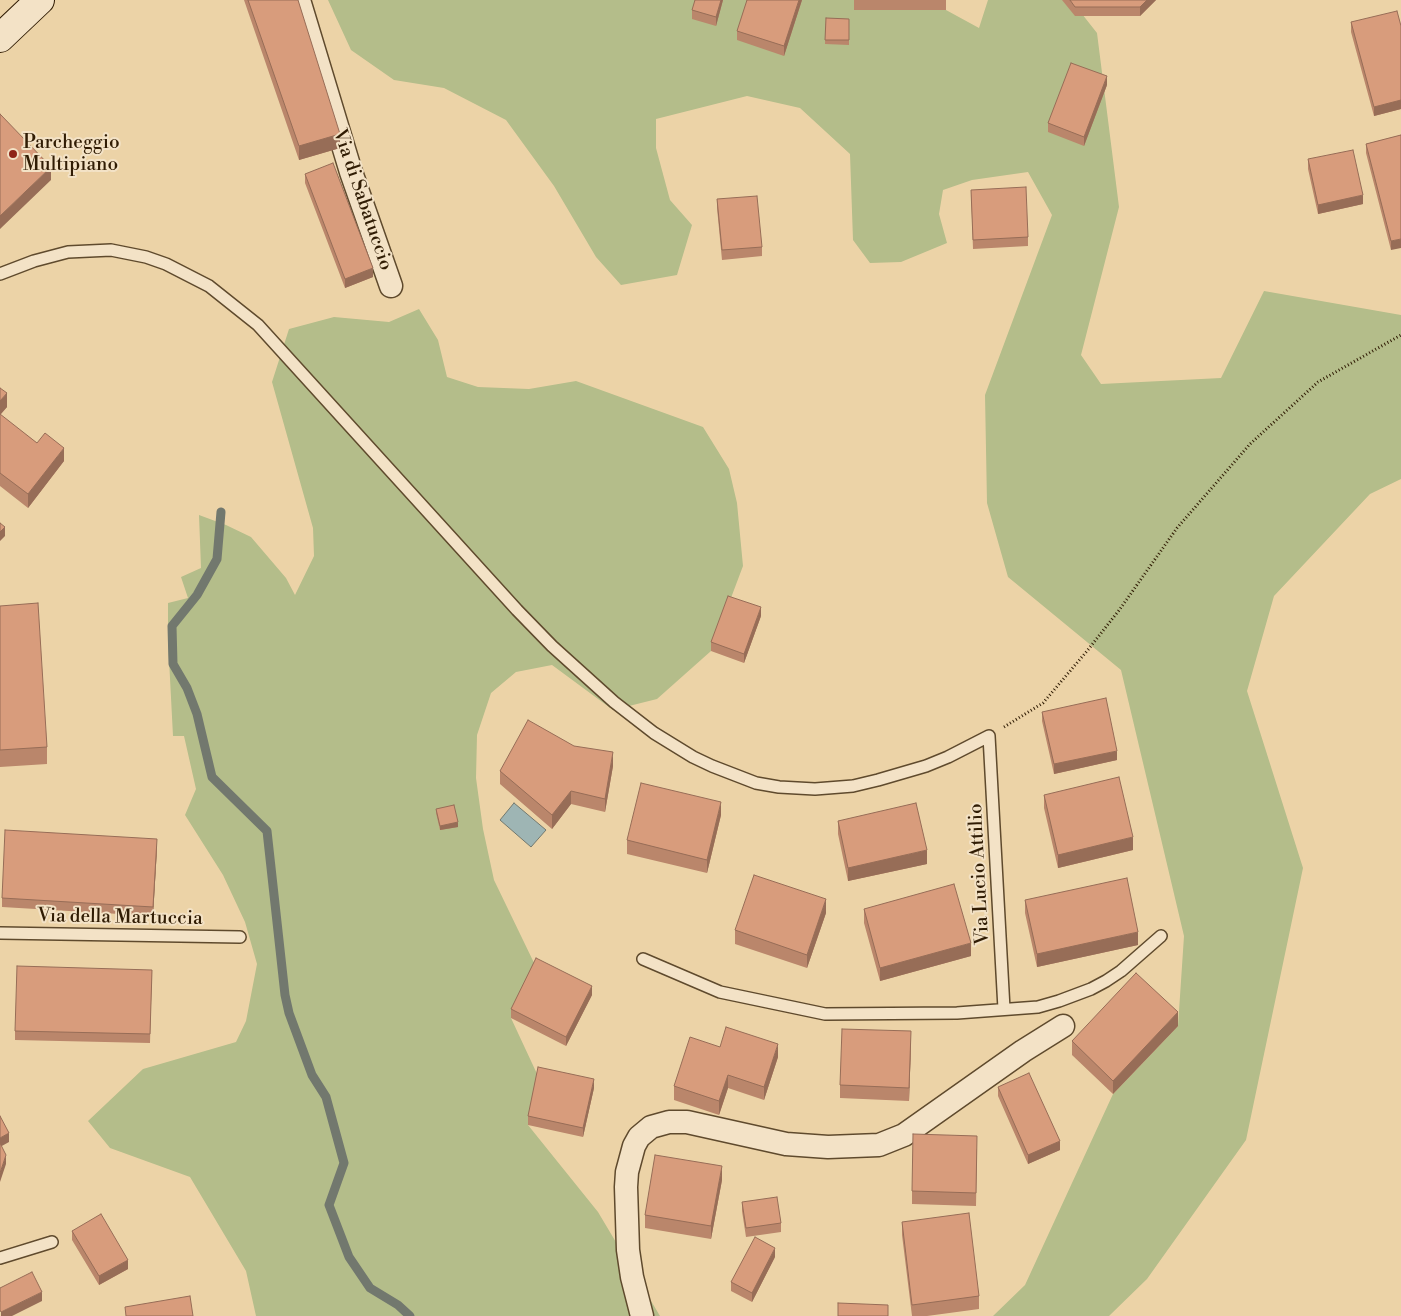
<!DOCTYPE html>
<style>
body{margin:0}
canvas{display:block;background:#ecd3a7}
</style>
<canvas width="1401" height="1316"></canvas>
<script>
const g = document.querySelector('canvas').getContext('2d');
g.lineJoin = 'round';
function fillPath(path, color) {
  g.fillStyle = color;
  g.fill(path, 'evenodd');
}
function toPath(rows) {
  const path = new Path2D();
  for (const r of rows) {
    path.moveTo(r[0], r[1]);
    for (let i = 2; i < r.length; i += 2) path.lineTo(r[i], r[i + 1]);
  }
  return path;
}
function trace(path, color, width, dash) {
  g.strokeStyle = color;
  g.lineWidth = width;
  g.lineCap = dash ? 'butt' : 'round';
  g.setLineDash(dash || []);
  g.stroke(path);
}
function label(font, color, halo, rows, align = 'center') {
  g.font = font + ' "Libre Bodoni",serif';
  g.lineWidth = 4;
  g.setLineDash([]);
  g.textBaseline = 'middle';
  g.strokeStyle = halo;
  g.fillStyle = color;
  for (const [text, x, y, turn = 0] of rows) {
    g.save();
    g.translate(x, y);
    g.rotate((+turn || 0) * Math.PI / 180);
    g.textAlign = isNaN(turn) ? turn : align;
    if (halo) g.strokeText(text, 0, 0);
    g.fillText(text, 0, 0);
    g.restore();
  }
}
fillPath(toPath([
 [328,0,854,0,854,10,946,10,979,28,988,0,1071,0,1097,33,1119,207,1081,355,1101,384,1221,378,1264,291,1401,315,1401,479,1370,494,1274,596,1247,691,1303,868,1246,1140,1147,1279,1109,1316,993,1316,1025,1285,1113,1094,1178,1026,1184,936,1121,670,1008,577,987,503,985,395,1052,215,1028,172,972,180,943,190,939,214,947,243,901,262,870,263,853,240,850,154,800,108,747,96,656,119,656,148,670,200,692,225,677,275,621,285,596,257,554,186,506,120,444,88,394,80,351,50],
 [419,309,438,340,447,377,478,387,529,389,576,381,703,427,729,469,737,503,743,566,711,651,657,699,613,710,552,665,516,672,491,693,477,735,476,778,483,829,494,880,536,967,511,1018,538,1076,528,1125,598,1212,660,1316,256,1316,246,1271,190,1177,110,1148,88,1121,143,1069,236,1042,246,1021,257,964,245,922,223,875,185,815,196,789,184,736,173,736,168,640,168,603,188,598,181,577,201,568,199,515,226,525,251,537,286,578,295,595,314,556,313,528,272,382,289,329,334,317,389,322]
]), '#b4bd8a');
const water = toPath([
 [514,803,546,830,531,847,500,820,514,803]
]);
fillPath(water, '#9eb5b4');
trace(water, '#72786e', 1);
trace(toPath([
 [221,512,217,559,197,595,172,626,173,664,187,688,197,714,212,777,267,831,285,995,289,1013,312,1075,326,1097,344,1163,329,1205,349,1257,370,1288,398,1305,410,1316]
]), '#72786e', 9);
const lane = toPath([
 [0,274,34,261,68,252,111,250,146,257,166,264,209,286,258,325,517,610,552,646,614,702,654,733,693,757,712,766,756,783,779,787,815,789,853,786,878,780,926,766,948,757,989,736,1004,1009],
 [0,933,240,937],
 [643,959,720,992,825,1014,957,1013,1038,1007,1059,1001,1091,989,1106,981,1121,971,1161,936],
 [0,1258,52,1242]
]);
const street = toPath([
 [299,0,351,172,391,286],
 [642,1316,632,1277,628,1250,626,1187,627,1172,634,1146,639,1137,651,1127,669,1122,687,1122,786,1144,828,1147,879,1145,904,1135,1023,1051,1063,1026]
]);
const secondary = toPath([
 [0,38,40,0]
]);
trace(lane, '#5f4a2d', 14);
trace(street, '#5f4a2d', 25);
trace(secondary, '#301c04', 30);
trace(toPath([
 [1004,727,1043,703,1087,651,1120,609,1177,528,1250,444,1318,382,1401,335]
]), '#301c04', 3, [1, 2.5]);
trace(lane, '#f3e2c6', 11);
trace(street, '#f3e2c6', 22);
trace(secondary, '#f3e2c6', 28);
fillPath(toPath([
 [244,0,298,0,340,148,299,160],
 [723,0,716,26,692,19,692,10],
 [802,0,784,56,737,40,737,31],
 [854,0,946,0,946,10,854,10],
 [1062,0,1156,0,1140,16,1075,16],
 [826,18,849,19,849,45,825,44],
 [1351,22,1401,26,1401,109,1374,116,1351,32],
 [1107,85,1084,146,1048,132,1048,123],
 [1401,135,1391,250,1366,153,1366,144],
 [1308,159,1363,204,1318,214,1308,169],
 [305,174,373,277,345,288,305,183],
 [971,190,1028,237,1028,246,973,249],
 [717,199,762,247,762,256,722,260,717,208],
 [0,388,7,407,0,415,37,443,64,461,28,508,0,486],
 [0,606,47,747,47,764,0,767],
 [761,616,744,663,711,651,711,642],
 [1042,712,1117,760,1054,774,1042,721],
 [574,746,613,766,605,812,571,804,552,829,500,784,500,771],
 [1044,795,1133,850,1058,868,1044,808],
 [436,809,458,827,440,830,436,813],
 [721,815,707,873,627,854,627,840],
 [838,821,927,864,848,881,838,834],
 [157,848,153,916,2,907,2,898],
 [1025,900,1138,945,1037,967,1025,913],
 [864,909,971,956,880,981,864,923],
 [826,913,807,968,735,944,735,930],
 [152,970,150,1043,15,1040,15,1031],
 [592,995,566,1046,511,1018,511,1009],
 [1178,1026,1113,1094,1072,1055,1072,1041],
 [911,1044,909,1101,840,1098,840,1085],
 [720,1047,778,1057,764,1100,728,1088,719,1115,674,1100,674,1086],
 [998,1087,1060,1150,1028,1164,998,1096],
 [594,1088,583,1137,528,1125,528,1116],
 [977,1149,976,1206,912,1204,912,1191],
 [722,1180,711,1239,645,1228,645,1215],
 [742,1202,781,1223,781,1232,746,1237,742,1211],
 [902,1222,979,1296,979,1309,927,1316,912,1316,902,1235],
 [72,1231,128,1269,99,1285,72,1240],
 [775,1257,752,1302,731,1291,731,1282]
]), '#ba866b');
fillPath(toPath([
 [721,0,723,0,716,26,716,17],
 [799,0,802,0,784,56,784,46],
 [1147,0,1156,0,1140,16,1140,7],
 [1107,76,1107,85,1084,146,1084,137],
 [1401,100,1401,109,1374,116,1374,107],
 [340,134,340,148,299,160,299,146],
 [51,167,51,180,0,229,0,216],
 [1363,195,1363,204,1318,214,1318,205],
 [1401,239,1401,248,1391,250,1391,241],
 [373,268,373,277,345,288,345,279],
 [7,393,7,407,0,415,0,401],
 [64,448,64,461,28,508,28,494],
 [5,527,5,536,0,541,0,532],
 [761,607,761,616,744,663,744,654],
 [1117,751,1117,760,1054,774,1054,764],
 [613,752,613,766,605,812,605,799],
 [571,791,571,804,552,829,552,815],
 [721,802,721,815,707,873,707,860],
 [458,822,458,827,440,830,440,826],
 [1133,837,1133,850,1058,868,1058,855],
 [157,839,157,848,153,916,153,907],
 [927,850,927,864,848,881,848,868],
 [826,899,826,913,807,968,807,955],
 [1138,932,1138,945,1037,967,1037,954],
 [971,943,971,956,880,981,880,968],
 [592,986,592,995,566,1046,566,1037],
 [1178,1012,1178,1026,1113,1094,1113,1081],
 [911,1031,911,1044,909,1101,909,1088],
 [778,1044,778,1057,764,1100,764,1087],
 [728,1075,728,1088,719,1115,719,1101],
 [594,1079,594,1088,583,1137,583,1128],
 [9,1133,9,1142,0,1147,0,1138],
 [1060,1141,1060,1150,1028,1164,1028,1155],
 [6,1155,6,1164,0,1182,0,1173],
 [722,1166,722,1180,711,1239,711,1226],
 [775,1248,775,1257,752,1302,752,1293],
 [128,1260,128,1269,99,1285,99,1276],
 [42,1292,42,1301,12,1316,1,1316,1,1312]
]), '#976d57');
const building = toPath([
 [248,0,298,0,340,134,299,146,248,0],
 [695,0,721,0,716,17,692,10,695,0],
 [747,0,799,0,784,46,737,31,747,0],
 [1070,0,1147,0,1140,7,1075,7,1070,0],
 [1397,11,1401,26,1401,100,1374,107,1351,22,1397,11],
 [826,18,849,19,849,40,825,40,826,18],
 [1071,63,1107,76,1084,137,1048,123,1071,63],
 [0,114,51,167,0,216,0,114],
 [1401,135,1401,239,1391,241,1366,144,1401,135],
 [1353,150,1363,195,1318,205,1308,159,1353,150],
 [333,163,373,268,345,279,305,174,333,163],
 [1026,187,1028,237,973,240,971,190,1026,187],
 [757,196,762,247,722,250,717,199,757,196],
 [0,388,7,393,0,401,0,388],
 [0,414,37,443,45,433,64,448,28,494,0,473,0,414],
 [0,523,5,527,0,532,0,523],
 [728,596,761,607,744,654,711,642,728,596],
 [38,603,47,747,0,750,0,606,38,603],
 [1106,698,1117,751,1054,764,1042,712,1106,698],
 [528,720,574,746,613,752,605,799,571,791,552,815,500,771,528,720],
 [1119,777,1133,837,1058,855,1044,795,1119,777],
 [641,783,721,802,707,860,627,840,641,783],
 [916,803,927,850,848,868,838,821,916,803],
 [454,805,458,822,440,826,436,809,454,805],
 [5,830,157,839,153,907,2,898,5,830],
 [754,875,826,899,807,955,735,930,754,875],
 [1127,878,1138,932,1037,954,1025,900,1127,878],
 [954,884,971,943,880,968,864,909,954,884],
 [536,958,592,986,566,1037,511,1009,536,958],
 [17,966,152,970,150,1034,15,1031,17,966],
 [1136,973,1178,1012,1113,1081,1072,1041,1136,973],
 [726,1027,778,1044,764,1087,728,1075,719,1101,674,1086,690,1037,720,1047,726,1027],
 [842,1029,911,1031,909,1088,840,1085,842,1029],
 [538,1067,594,1079,583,1128,528,1116,538,1067],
 [1029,1073,1060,1141,1028,1155,998,1087,1029,1073],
 [0,1116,9,1133,0,1138,0,1116],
 [913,1134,977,1136,976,1193,912,1191,913,1134],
 [0,1143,6,1155,0,1173,0,1143],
 [655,1155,722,1166,711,1226,645,1215,655,1155],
 [777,1197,781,1223,746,1228,742,1202,777,1197],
 [969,1213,979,1296,912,1305,902,1222,969,1213],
 [101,1214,128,1260,99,1276,72,1231,101,1214],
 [755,1237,775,1248,752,1293,731,1282,755,1237],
 [32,1272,42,1292,1,1312,0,1310,0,1288,32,1272],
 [190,1296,193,1316,126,1316,125,1307,190,1296],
 [838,1303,888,1305,888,1316,838,1316,838,1303]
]);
fillPath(building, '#d89c7c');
trace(building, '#976d57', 1);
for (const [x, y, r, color] of [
 [13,154,5,"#8f2418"]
]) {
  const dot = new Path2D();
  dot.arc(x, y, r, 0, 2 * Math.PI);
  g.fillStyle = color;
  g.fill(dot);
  trace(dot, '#f3e2c6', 2);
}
label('19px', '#301c04', '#f3e2c6', [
 ["Parcheggio",23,143],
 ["Multipiano",23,165]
], 'left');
label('19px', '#301c04', '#f3e2c6', [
 ["Via di Sabatuccio",362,200,71],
 ["Via Lucio Attilio",980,874,-93],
 ["Via della Martuccia",120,918,1]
]);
</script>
